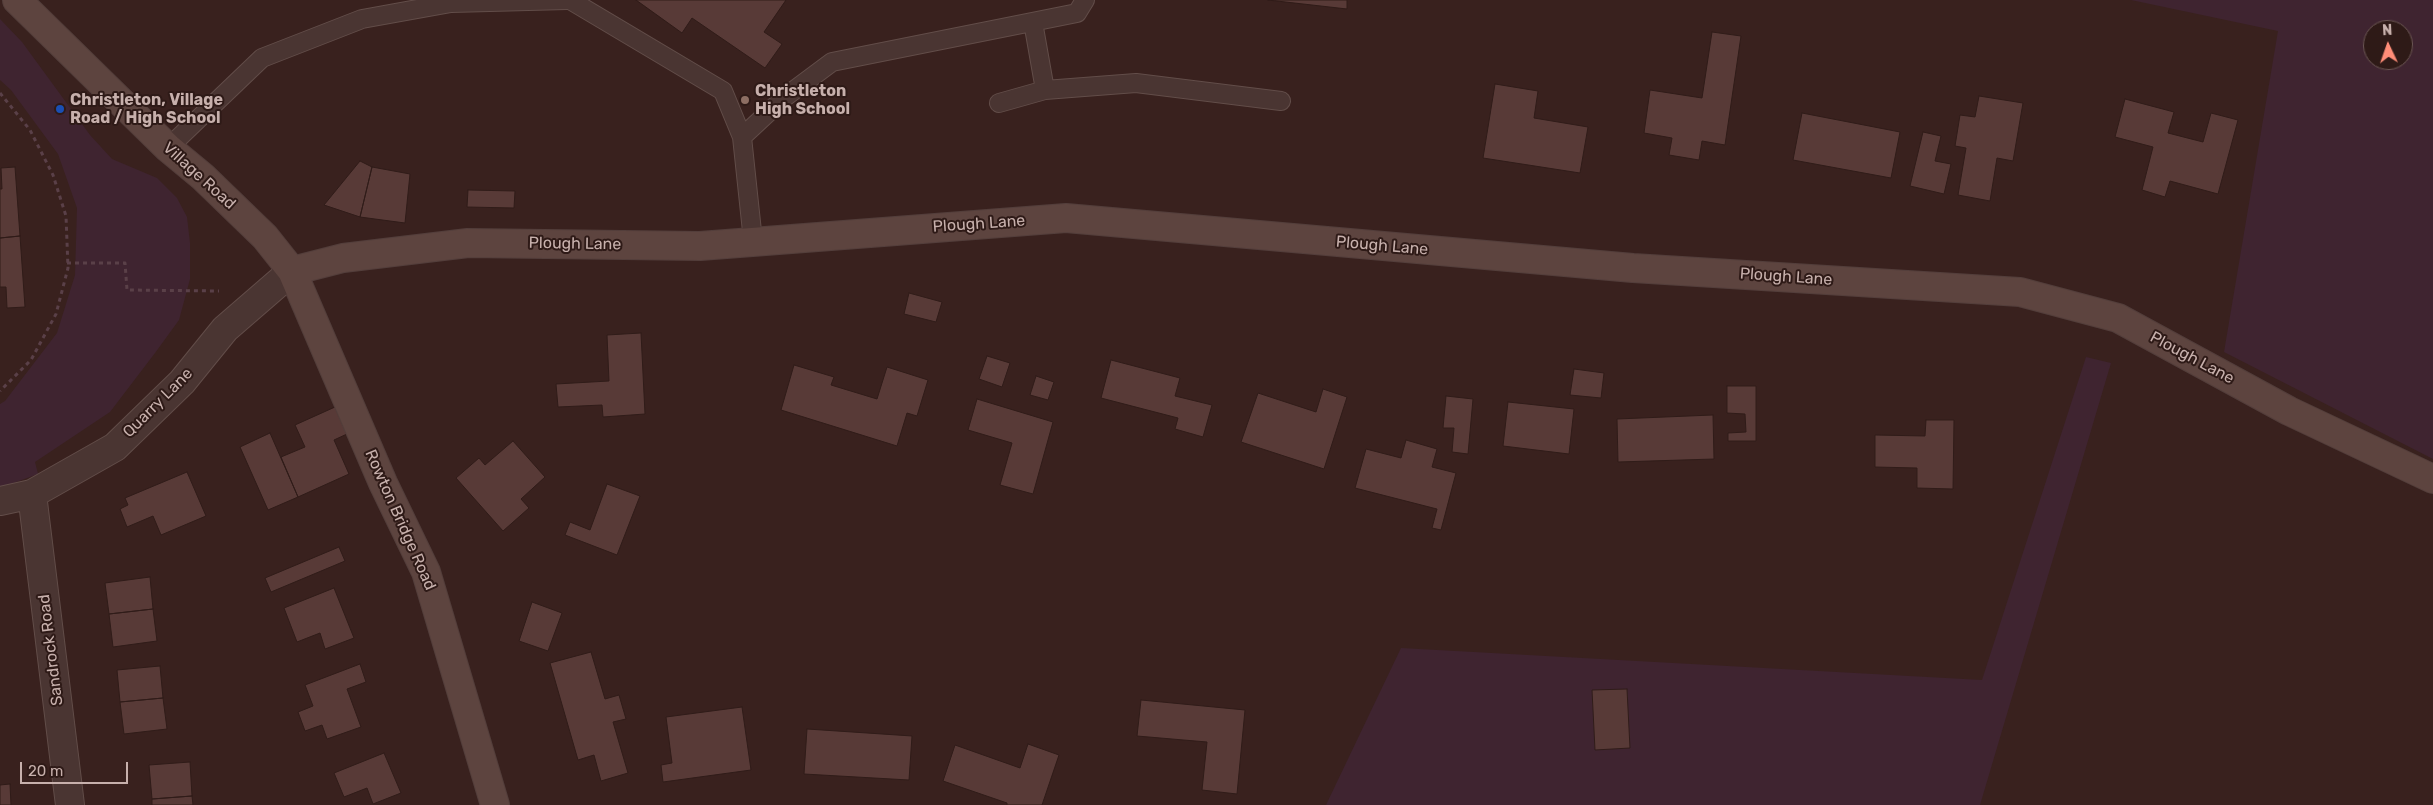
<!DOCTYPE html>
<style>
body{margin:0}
#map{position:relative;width:2433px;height:805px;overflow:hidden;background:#39211e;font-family:Rubik,sans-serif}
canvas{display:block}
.north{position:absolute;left:2363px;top:20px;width:50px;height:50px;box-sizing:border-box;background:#2e1a17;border:1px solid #6b5653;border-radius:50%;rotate:357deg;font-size:14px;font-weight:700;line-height:20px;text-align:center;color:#c7b0ac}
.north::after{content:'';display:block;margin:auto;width:18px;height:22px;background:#ff8d78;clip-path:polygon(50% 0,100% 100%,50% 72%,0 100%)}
.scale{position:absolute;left:20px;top:762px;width:108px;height:22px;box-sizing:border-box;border:2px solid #c7b0ac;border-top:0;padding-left:6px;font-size:15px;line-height:18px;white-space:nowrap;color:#c7b0ac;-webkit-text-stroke:4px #2e1a17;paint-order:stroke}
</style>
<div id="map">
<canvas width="2433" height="805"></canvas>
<div class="north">N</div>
<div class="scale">20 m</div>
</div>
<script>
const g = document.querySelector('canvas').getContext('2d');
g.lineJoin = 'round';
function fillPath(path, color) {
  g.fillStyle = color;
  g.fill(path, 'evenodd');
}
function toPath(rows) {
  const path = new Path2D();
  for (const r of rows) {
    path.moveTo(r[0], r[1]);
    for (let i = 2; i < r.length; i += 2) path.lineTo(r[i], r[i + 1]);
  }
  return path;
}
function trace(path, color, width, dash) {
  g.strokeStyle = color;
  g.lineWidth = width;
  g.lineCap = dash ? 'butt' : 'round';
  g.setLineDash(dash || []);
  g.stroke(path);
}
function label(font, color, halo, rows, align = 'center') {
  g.font = font + ' Rubik,sans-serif';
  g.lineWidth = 4;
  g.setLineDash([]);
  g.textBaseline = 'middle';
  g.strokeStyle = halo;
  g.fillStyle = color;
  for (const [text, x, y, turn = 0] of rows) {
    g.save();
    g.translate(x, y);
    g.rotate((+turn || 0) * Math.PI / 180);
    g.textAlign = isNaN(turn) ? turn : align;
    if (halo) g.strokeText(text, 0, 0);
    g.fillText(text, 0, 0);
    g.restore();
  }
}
fillPath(toPath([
 [2131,0,2433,0,2433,459,2224,352,2278,31],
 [2373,30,2403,30,2403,60,2373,60],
 [0,19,22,42,90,135,112,159,157,178,177,198,187,217,190,243,190,279,179,320,155,353,110,412,35,462,38,474,0,488,0,404,5,401,57,333,75,275,77,208,58,154,11,90,0,80],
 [2086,357,2111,363,1980,805,1326,805,1401,648,1982,680]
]), '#3f2430');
const building = toPath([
 [636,0,786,0,764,32,782,44,765,68,692,18,682,33,636,0],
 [1268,0,1347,0,1347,9,1268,0],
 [1712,32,1741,36,1725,145,1702,141,1699,160,1669,155,1672,138,1644,133,1650,90,1702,98,1712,32],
 [1495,84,1538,91,1534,118,1588,127,1580,173,1483,158,1495,84],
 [1979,96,2023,103,2013,161,1997,158,1990,201,1958,195,1966,148,1955,146,1960,115,1975,117,1979,96],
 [2125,99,2174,112,2168,133,2203,142,2211,113,2238,120,2218,194,2170,181,2165,197,2142,190,2153,147,2115,137,2125,99],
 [1802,113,1900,132,1891,178,1793,160,1802,113],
 [1923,132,1941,136,1935,161,1951,164,1944,194,1910,186,1923,132],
 [360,161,372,167,360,217,324,205,360,161],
 [15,167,20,236,0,238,0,189,2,189,1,168,15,167],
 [372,167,410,174,405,223,360,217,372,167],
 [468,190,515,191,514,208,467,207,468,190],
 [20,236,25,307,7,308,6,287,0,287,0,238,20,236],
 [909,293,942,302,936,322,904,314,909,293],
 [641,333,645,414,603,417,602,405,558,407,556,384,609,381,607,335,641,333],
 [987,356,1010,363,1002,387,979,379,987,356],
 [1111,360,1180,378,1175,396,1212,405,1203,437,1175,429,1178,418,1101,398,1111,360],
 [794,365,834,377,831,385,877,399,887,367,928,380,917,416,907,413,897,446,781,410,794,365],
 [1574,369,1604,373,1601,398,1570,395,1574,369],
 [1036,376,1054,382,1048,400,1030,395,1036,376],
 [1727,386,1756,386,1756,441,1728,441,1728,433,1746,432,1745,414,1727,413,1727,386],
 [1323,389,1347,397,1324,469,1241,442,1258,393,1316,412,1323,389],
 [1446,396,1473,399,1468,454,1452,452,1454,428,1443,428,1446,396],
 [977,399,1053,422,1033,494,1000,485,1012,443,968,430,977,399],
 [1508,402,1574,409,1569,454,1503,446,1508,402],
 [335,407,347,434,334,440,349,474,298,497,281,457,305,447,295,425,335,407],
 [1713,415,1714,459,1618,462,1617,419,1713,415],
 [1926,420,1954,420,1953,489,1917,488,1917,468,1875,467,1875,435,1925,436,1926,420],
 [270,433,298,497,268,510,240,447,270,433],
 [1406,440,1437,449,1432,467,1456,473,1441,530,1432,528,1437,509,1355,488,1366,449,1401,458,1406,440],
 [513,441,545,477,521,499,529,508,503,531,456,478,479,458,485,465,513,441],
 [187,472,206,516,161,535,153,516,127,527,120,509,128,505,125,498,187,472],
 [607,484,640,496,617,555,565,535,570,522,590,530,607,484],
 [339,547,345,561,271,592,265,578,339,547],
 [150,577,153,609,109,614,105,583,150,577],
 [334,588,354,638,325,649,320,633,297,642,284,608,334,588],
 [532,602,562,613,548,651,519,641,532,602],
 [153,609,157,641,113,647,109,614,153,609],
 [591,652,605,699,619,695,626,719,613,722,628,773,601,781,594,755,578,760,550,663,591,652],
 [360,664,366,682,347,689,361,727,327,739,322,725,305,731,298,712,313,706,305,685,360,664],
 [160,666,163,698,120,702,117,670,160,666],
 [1627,689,1630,748,1595,750,1592,690,1627,689],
 [163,698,167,729,124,734,120,702,163,698],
 [1141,700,1245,710,1237,794,1202,790,1207,742,1137,736,1141,700],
 [742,707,751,770,663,782,661,765,672,763,666,717,742,707],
 [807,729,912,736,909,780,804,774,807,729],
 [1028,744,1059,755,1042,805,1007,805,1007,803,943,781,955,745,1020,768,1028,744],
 [384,753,401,793,373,804,367,788,344,797,334,773,384,753],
 [190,762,192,796,152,799,149,765,190,762],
 [10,784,11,805,0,805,0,785,10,784],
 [192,796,193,805,152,805,152,799,192,796]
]);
fillPath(building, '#583a37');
trace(building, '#301c19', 1);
const lane = toPath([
 [570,0,723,91,742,137,753,241],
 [1033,22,1045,90,1136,83,1281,101],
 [999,103,1045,90],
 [742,137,785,97,832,62,1077,13,1085,0],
 [168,148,262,58,362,19,451,3,567,0]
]);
const street = toPath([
 [32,494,70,805],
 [0,501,32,494,115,447,182,382,225,329,292,271]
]);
const secondary = toPath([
 [17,0,168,148,203,177,265,237,292,271,383,483,426,572,495,805],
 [292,271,343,258,468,243,700,246,1066,218,1633,268,2020,292,2118,318,2289,411,2433,479]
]);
trace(lane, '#624d49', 20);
trace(street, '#624d49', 30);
trace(secondary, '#533e3b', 30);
trace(toPath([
 [0,93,30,130,53,175,66,216,68,268,56,314,31,360,0,391],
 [67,263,125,263,127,290,219,291]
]), '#5a4048', 3, [4, 4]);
trace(lane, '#4a3532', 18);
trace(street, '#4a3532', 28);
trace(secondary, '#5d443f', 28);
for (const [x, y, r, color] of [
 [745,100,5,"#8d6e63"],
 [60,109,5,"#1a4fb4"]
]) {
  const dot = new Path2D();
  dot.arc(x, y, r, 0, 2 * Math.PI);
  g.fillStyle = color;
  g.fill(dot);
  trace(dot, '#2e1a17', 2);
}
label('bold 16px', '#c7b0ac', '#2e1a17', [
 ["Christleton",755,91],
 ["High School",755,109],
 ["Christleton, Village",70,100],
 ["Road / High School",70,118]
], 'left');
label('16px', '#c7b0ac', '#2e1a17', [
 ["Village Road",199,176,42],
 ["Plough Lane",979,224,-4],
 ["Plough Lane",575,244,1],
 ["Plough Lane",1382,246,5],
 ["Plough Lane",1786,277,4],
 ["Plough Lane",2192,358,28],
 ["Quarry Lane",158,403,-45],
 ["Rowton Bridge Road",400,520,66],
 ["Sandrock Road",51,650,-97]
]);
</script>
